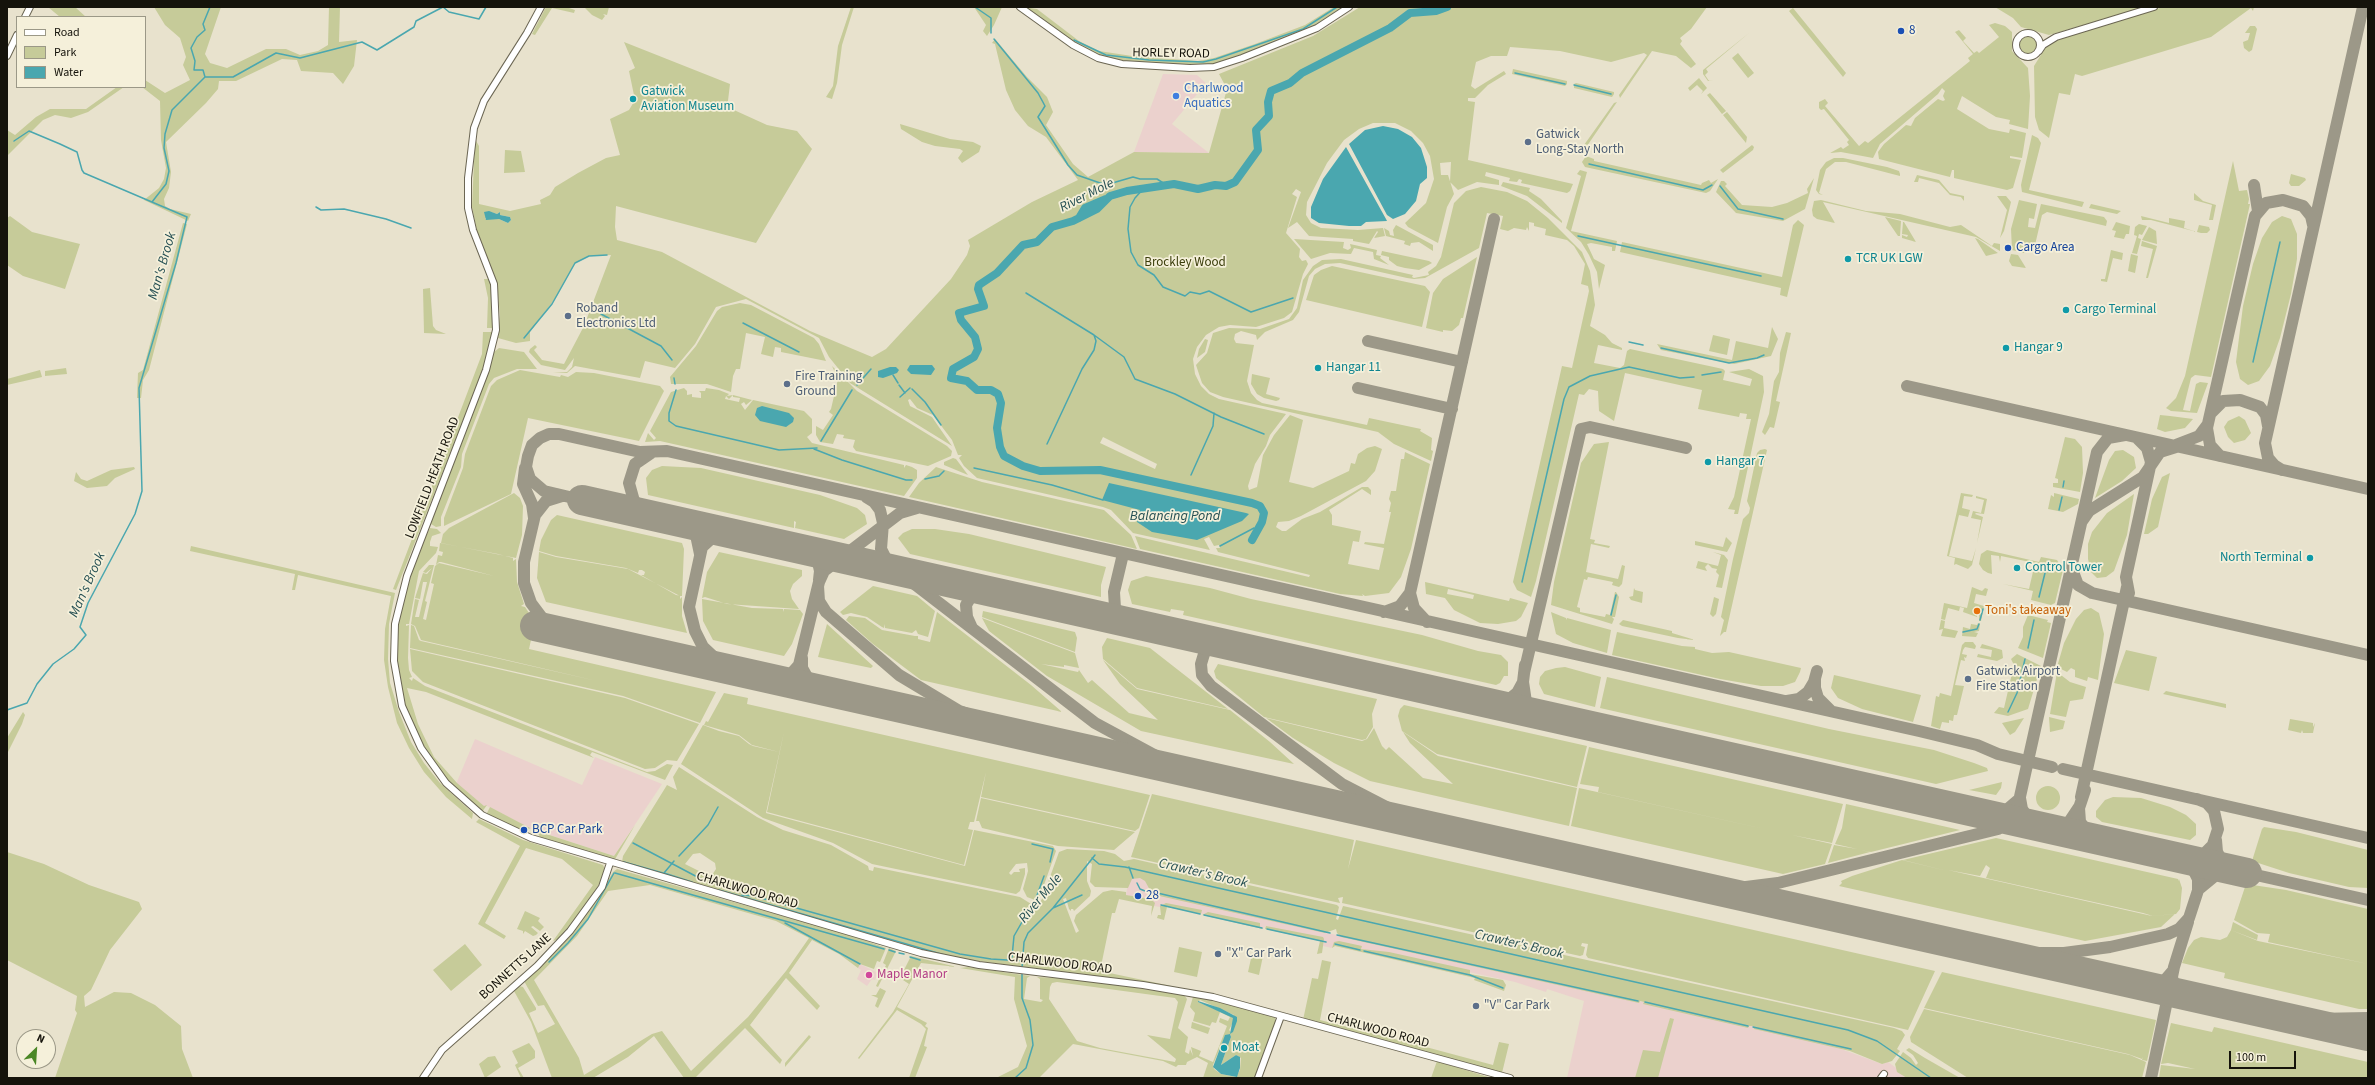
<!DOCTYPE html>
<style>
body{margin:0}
#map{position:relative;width:2375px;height:1085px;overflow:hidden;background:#e8e2cd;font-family:"Source Sans 3",sans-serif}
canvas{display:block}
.frame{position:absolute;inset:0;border:8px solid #15130b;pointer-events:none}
.legend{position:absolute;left:16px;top:16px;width:130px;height:72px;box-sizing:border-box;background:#f5f0da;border:1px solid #9b9887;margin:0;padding:5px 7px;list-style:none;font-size:12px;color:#15130b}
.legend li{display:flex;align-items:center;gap:8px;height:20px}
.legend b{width:20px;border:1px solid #9b9887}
.north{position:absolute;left:16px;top:1029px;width:40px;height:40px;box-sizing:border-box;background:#f5f0da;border:1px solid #9b9887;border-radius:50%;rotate:25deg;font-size:11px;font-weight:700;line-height:16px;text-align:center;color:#15130b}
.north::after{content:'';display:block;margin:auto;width:14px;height:18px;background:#4b8826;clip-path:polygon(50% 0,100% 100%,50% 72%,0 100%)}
.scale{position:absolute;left:2229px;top:1051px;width:67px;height:18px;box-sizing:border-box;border:2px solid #15130b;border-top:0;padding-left:5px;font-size:12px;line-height:14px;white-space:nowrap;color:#15130b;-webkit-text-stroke:3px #f5f0da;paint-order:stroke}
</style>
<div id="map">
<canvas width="2375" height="1085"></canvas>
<div class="frame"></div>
<ul class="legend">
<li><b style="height:5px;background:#fff"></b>Road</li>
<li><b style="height:11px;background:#c6cb99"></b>Park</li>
<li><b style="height:11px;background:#4aa7af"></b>Water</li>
</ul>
<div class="north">N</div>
<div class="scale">100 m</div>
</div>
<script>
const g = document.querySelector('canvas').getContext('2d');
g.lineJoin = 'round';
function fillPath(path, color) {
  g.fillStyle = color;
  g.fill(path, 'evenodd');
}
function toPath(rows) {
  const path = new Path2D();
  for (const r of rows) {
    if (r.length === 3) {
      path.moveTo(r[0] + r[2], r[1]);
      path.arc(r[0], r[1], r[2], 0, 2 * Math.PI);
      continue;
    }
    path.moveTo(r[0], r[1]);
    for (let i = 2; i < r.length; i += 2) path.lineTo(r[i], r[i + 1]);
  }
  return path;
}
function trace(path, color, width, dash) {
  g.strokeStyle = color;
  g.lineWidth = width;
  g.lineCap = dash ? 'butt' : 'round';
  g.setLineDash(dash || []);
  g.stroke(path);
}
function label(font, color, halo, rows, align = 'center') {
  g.font = font + ' "Source Sans 3",sans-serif';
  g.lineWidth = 3.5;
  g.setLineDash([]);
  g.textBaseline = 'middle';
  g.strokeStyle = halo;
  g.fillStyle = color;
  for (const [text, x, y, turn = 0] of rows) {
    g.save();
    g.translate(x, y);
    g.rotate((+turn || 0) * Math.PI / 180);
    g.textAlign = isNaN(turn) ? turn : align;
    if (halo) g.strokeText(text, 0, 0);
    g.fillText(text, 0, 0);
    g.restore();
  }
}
fillPath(toPath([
 [1163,74,1197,75,1209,86,1201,95,1198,93,1172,124,1209,153,1134,152],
 [475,739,582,785,595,757,662,784,614,856,531,829,487,806,484,806,456,784],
 [1140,877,1323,932,1753,1026,1841,1049,1882,1064,1888,1062,1910,1078,1567,1078,1584,1001,1547,989,1546,992,1515,982,1334,943,1332,948,1323,946,1324,940,1266,926,1263,929,1163,904,1160,907,1154,906,1126,895,1128,883,1132,878],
 [860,964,878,973,875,980,872,979,867,986,857,979,861,970,858,968]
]), '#ebd1cd');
fillPath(toPath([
 [48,7,75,7,86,17,60,17],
 [154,7,221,7,205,54,210,63,227,68,266,49,286,49,300,55,318,51,328,45,329,7,340,7,339,42,357,40,354,66,343,84,333,73,301,71,297,60,282,59,236,81,219,81,218,89,206,103,166,142,171,172,169,188,164,199,165,206,170,209,191,214,188,221,144,200,159,188,164,179,166,168,161,140,160,101,142,87,145,87,145,80,165,93,190,80,183,65,186,57,180,38,165,25],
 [546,7,566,7,575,10,574,13,552,8,535,35,532,34],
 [584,7,609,7,607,15,603,14,605,16,602,20,592,15],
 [851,7,854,7,842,45,837,83,832,99,826,97,833,86,838,46],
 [974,7,1002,7,994,25,987,36,983,31,986,25],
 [1024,7,1037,9,1079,41,1099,51,1132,56,1198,61,1214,58,1255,44,1305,25,1334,7,1346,7,1320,24,1247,56,1209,66,1124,63,1089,53],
 [1360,7,1707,7,1691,29,1680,38,1682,41,1680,44,1696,64,1691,68,1676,56,1652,51,1620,98,1619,95,1647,55,1644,53,1611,62,1560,51,1510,47,1507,56,1491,56,1476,62,1471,86,1475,89,1504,71,1506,74,1488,85,1475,98,1468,98,1468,101,1475,102,1468,160,1573,184,1570,191,1567,193,1521,183,1522,180,1519,179,1517,182,1509,181,1510,178,1486,172,1485,176,1499,180,1499,185,1477,182,1458,190,1450,182,1451,162,1440,163,1441,175,1448,175,1454,194,1447,207,1438,243,1408,227,1405,223,1426,203,1434,179,1430,156,1423,143,1411,131,1395,123,1373,123,1359,129,1344,140,1327,163,1307,202,1306,215,1311,223,1321,228,1358,230,1383,228,1385,236,1374,238,1378,232,1377,231,1369,244,1353,241,1353,239,1309,236,1297,222,1288,228,1301,192,1296,189,1292,194,1297,197,1286,233,1300,249,1299,257,1302,261,1306,260,1308,264,1303,274,1292,312,1284,318,1256,327,1230,325,1219,327,1206,335,1197,347,1193,359,1195,374,1201,386,1209,394,1219,399,1286,414,1270,435,1266,446,1255,464,1248,486,1249,490,1257,487,1263,455,1274,435,1290,415,1303,420,1289,482,1313,488,1349,471,1351,463,1355,464,1358,454,1367,448,1375,446,1382,449,1375,471,1366,481,1301,516,1289,521,1278,522,1276,527,1282,531,1286,531,1302,519,1320,512,1362,487,1368,487,1371,490,1371,495,1362,489,1329,510,1332,515,1332,525,1361,531,1359,542,1353,541,1348,564,1379,570,1384,548,1364,544,1365,542,1384,544,1391,512,1389,512,1391,503,1389,499,1391,491,1396,491,1401,459,1404,459,1405,452,1430,464,1411,549,1401,577,1389,593,1365,596,1362,594,1363,596,1340,594,1140,549,1135,536,1309,577,1310,575,1218,552,1216,548,1220,548,1219,545,1214,546,1209,537,1204,539,1210,550,1133,533,1111,510,1103,507,977,478,964,466,959,458,962,455,958,455,952,440,933,415,917,408,910,399,908,400,910,406,932,417,952,446,850,383,829,357,819,338,746,299,716,307,695,344,675,368,645,361,640,378,575,366,567,373,553,372,567,372,572,367,574,358,565,370,541,365,529,352,530,349,535,345,537,347,534,350,542,360,564,364,584,326,611,255,589,256,575,263,557,296,530,332,530,341,516,343,498,338,500,315,498,295,489,262,477,231,472,207,475,139,479,146,479,204,510,211,541,204,540,200,550,195,555,187,578,173,606,158,620,155,610,119,629,110,635,100,629,71,635,68,624,42,730,84,727,109,734,110,767,125,797,131,812,149,756,243,616,206,615,227,617,240,662,252,810,331,872,357,886,349,951,279,967,255,970,246,968,240,1032,202,1078,180,1046,137,1028,126,1015,110,1006,90,995,44,992,43,995,39,1027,77,1047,97,1053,112,1046,125,1073,164,1088,177,1134,152,1209,153,1227,89,1219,74,1313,36],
 [491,212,497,214,500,212,500,215,510,217,511,220,508,223,499,219,485,219],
 [1103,437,1157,464,1155,469,1100,443],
 [1995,7,2146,7,2049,35,2021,27,2013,18],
 [2163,7,2254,7,2253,11,2251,8,2211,37,2082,76,2075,74,2070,95,2059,93,2049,138,2060,143,2049,138,2039,130,2035,117,2034,66,2049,42],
 [1793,8,1846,73,1843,77,1789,11],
 [1995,23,2005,26,2012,32,2012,51,2028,68,2030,96,2028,129,2009,124,2010,120,1996,117,1962,96,1957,109,1989,129,2009,133,2010,129,2026,133,2022,158,2010,156,2010,158,2021,160,2013,188,2007,190,1954,178,1954,170,1952,170,1950,177,1879,159,1878,152,1884,144,1906,125,1911,126,1915,118,1938,99,1943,101,1945,100,1943,96,1945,91,1942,88,1938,94,1880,144,1873,158,1841,152,1830,153,1841,147,1843,149,1849,145,1847,142,1849,140,1824,109,1821,110,1819,108,1819,102,1825,99,1828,103,1825,106,1859,146,1865,141,1868,143,1970,61,1968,58,1973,54,1955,32,1959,30,1966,38,1963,41,1974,53,1977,51,1979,53,1999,37,1989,25],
 [2250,26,2255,26,2257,29,2252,50,2249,52,2244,48,2243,42,2248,40,2250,33,2245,33],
 [1749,33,1706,69,1708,72,1705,75,1709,81,1713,80,1708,81,1703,74,1703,70],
 [2028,45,10],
 [1738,53,1754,73,1748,78,1732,58],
 [1513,69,1567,81,1567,84,1565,86,1512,74],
 [1699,78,1707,88,1701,94,1703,91,1697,85,1690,91,1688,88],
 [1576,83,1614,92,1614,94,1612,97,1574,88,1574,84],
 [117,87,124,87,88,112,71,118,55,115,43,120,7,156,7,130,15,135,36,117,50,109,86,109],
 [1710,93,1726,111,1722,114,1707,95],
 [1617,102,1587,146,1585,153,1583,151,1584,145,1614,103],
 [1727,112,1747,137,1746,143,1723,115],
 [900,124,950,139,973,142,981,146,979,152,962,163,958,158,963,151,960,149,935,146,922,142,901,129],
 [2032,135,2038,138,2041,143,2029,190,2084,202,2082,207,2022,192,2021,185],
 [1752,145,1754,147,1753,150,1723,173,1720,170],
 [505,150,521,151,525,172,504,173],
 [1586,156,1594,159,1594,161,1701,185,1702,183,1709,180,1711,183,1718,179,1710,191,1706,193,1585,167,1582,162],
 [1834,158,1843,158,1887,167,1899,171,1900,174,1900,176,1846,162,1835,162,1826,169,1819,193,1823,195,1819,194,1816,190,1820,170,1826,162],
 [2233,161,2239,191,2247,190,2249,199,2248,204,2250,204,2211,377,2195,375,2191,378,2183,410,2190,411,2196,384,2200,382,2208,383,2197,413,2171,411,2166,408,2176,398,2185,376],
 [1580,170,1587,172,1571,231,1617,241,1615,251,1612,251,1612,247,1591,243,1587,244,1594,259,1605,265,1599,289,1597,272,1589,255,1581,242,1566,228,1581,176,1577,174],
 [2291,174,2305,178,2306,180,2299,186,2291,186,2289,183],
 [1917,175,1939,180,1950,193,1964,196,1964,201,1961,197,1950,195,1939,183,1919,178,1918,182,1914,182],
 [1814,178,1805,209,1783,221,1736,213,1716,192,1721,181,1724,181,1727,184,1725,186,1742,205,1772,207,1787,203,1808,193,1807,189],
 [1503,182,1530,188,1529,191,1541,199,1562,221,1562,223,1527,196,1501,186],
 [1481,187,1507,192,1527,201,1548,218,1582,252,1590,271,1595,305,1590,326,1605,335,1612,343,1622,348,1622,350,1598,345,1594,363,1620,368,1624,365,1627,351,1630,349,1723,369,1725,371,1723,380,1750,386,1752,379,1729,372,1749,369,1763,376,1764,392,1738,514,1734,514,1735,510,1728,509,1734,497,1751,419,1746,419,1747,414,1740,413,1739,417,1698,409,1702,390,1625,373,1614,421,1599,411,1598,391,1589,389,1584,395,1579,394,1536,581,1531,597,1517,590,1513,582,1562,366,1572,368,1589,291,1588,286,1581,284,1585,264,1574,246,1567,240,1545,235,1546,229,1534,226,1534,223,1529,222,1529,231,1527,227,1526,230,1514,228,1508,231,1500,229,1503,216,1487,213,1479,248,1425,278,1414,279,1407,278,1340,263,1325,264,1315,269,1309,276,1299,312,1293,320,1265,332,1257,340,1256,335,1241,331,1235,334,1234,339,1236,343,1254,345,1247,381,1251,393,1257,400,1262,403,1367,425,1369,418,1421,429,1420,431,1432,438,1431,450,1433,451,1431,461,1394,444,1378,432,1223,397,1210,392,1202,383,1196,365,1207,353,1213,333,1229,328,1260,329,1289,319,1297,308,1303,280,1313,266,1322,260,1341,259,1413,275,1412,277,1414,278,1429,275,1428,272,1436,266,1441,257,1454,203,1466,191],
 [2194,193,2203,201,2216,205,2213,220,2209,220,2212,205,2194,200],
 [1997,196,2006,196,2011,202,2004,231,2000,238,2007,210],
 [1821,200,1866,211,1900,214,1950,227,1961,225,1992,246,1994,243,2000,244,2000,251,1976,237,1823,202,1835,223,1817,219,1813,216,1812,210,1814,201],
 [2019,200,2037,204,2034,219,2029,218,2028,227,2035,228,2041,204,2104,217,2107,221,2106,226,2047,212,2042,215,2035,245,2028,243,2024,253,2012,250,2011,229],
 [2091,204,2121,211,2117,214,2089,208],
 [10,216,32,232,80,244,65,289,23,276,7,265,7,218],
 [2141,216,2169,223,2169,218,2185,221,2184,228,2197,232,2199,225,2209,227,2210,230,2207,233,2201,233,2151,220,2142,220],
 [2282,216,2291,219,2297,234,2297,259,2291,294,2280,338,2270,366,2259,381,2248,385,2240,379,2236,362,2243,306,2253,264,2262,238,2272,222],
 [1885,217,1901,221,1900,236,1898,236],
 [1798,220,1804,225,1787,297,1780,295,1781,288,1620,252,1622,242,1782,277,1793,225],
 [1903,222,1904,222,1916,242,1902,238,1902,235,1907,237,1908,235,1902,234],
 [2116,222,2130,226,2129,234,2126,234,2124,239,2114,237,2116,231,2112,230],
 [183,223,187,224,149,370,143,380,141,398,137,398,138,373,143,370],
 [2139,224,2147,226,2142,235,2139,234,2138,238,2141,239,2137,254,2132,253,2137,236,2134,235,2135,227],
 [1396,225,1433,245,1433,251,1419,242,1411,243,1410,246,1404,244,1405,241,1386,236,1384,228,1389,231,1390,235,1394,236,1393,230],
 [2149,227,2156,231,2157,244,2142,240],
 [1975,238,1978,239,1998,253,1986,256],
 [1294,239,1344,242,1343,248,1348,250,1351,248,1350,244,1377,250,1376,255,1381,256,1380,258,1389,265,1374,259,1373,252,1354,248,1351,254,1330,253,1311,259],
 [2142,241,2157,246,2148,278,2146,278,2153,249,2141,246],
 [2111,250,2123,253,2122,260,2113,258,2107,282,2101,281,2101,279,2105,279],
 [1382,251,1429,261,1432,263,1419,270,1405,268,1397,266,1389,260,1389,257,1381,255],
 [2011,254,2018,255,2026,268,2012,266,2009,261],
 [2131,254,2138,256,2135,273,2128,271],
 [1477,257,1463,318,1461,318,1459,325,1452,331,1443,330,1443,332,1426,328,1433,293,1443,279],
 [1332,266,1425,286,1430,292,1422,327,1306,300,1314,275,1321,270],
 [484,279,490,279,493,291,494,328,487,328,488,298],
 [430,288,433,326,436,330,446,334,424,333,423,289],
 [740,303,751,305,814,338,819,344,826,361,781,352,781,348,775,347,773,357,761,354,765,337,746,333,740,369,736,369,733,376,731,392,707,384,671,384,670,377,696,346,717,311,722,307],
 [1772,327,1778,339,1771,356,1734,364,1661,350,1657,344,1732,360,1736,341,1768,348],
 [483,332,493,332,483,370,396,590,393,589,482,354],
 [1786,332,1791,333,1776,401,1780,402,1774,428,1770,427,1765,435,1762,432,1769,414,1774,381,1779,372,1780,353],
 [1713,335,1730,339,1727,355,1709,351],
 [1205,339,1208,340,1205,352,1197,358,1199,349],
 [499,348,524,352,537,369,517,369,494,378,489,384,462,454,461,467,441,517,441,526,436,527,431,524,436,506,494,352],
 [832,366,857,391,947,446,952,451,951,456,928,466,856,451,853,447,855,440,843,438,844,435,837,434,833,444,820,442,816,435,816,426,823,430,833,415,829,412,831,409,838,379],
 [66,368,67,374,45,376,45,371],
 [40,370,42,377,7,385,7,379],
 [520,370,560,377,561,375,568,377,576,372,594,373,660,386,664,391,639,441,528,418,511,494,444,526,444,518,463,468,465,454,491,386,497,380],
 [1252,374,1270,378,1266,394,1280,398,1279,400,1276,401,1264,398,1257,394,1251,384],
 [684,388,687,391,687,395,692,394,692,397,701,398,701,393,699,391,705,391,706,388,719,390,729,394,727,396,733,395,729,399,726,396,725,399,739,402,740,398,733,397,733,395,752,400,746,405,744,402,741,404,745,410,753,400,804,411,812,419,812,433,807,437,812,443,904,465,904,468,906,465,912,467,917,470,917,478,904,496,660,441,645,442,648,433,654,440,656,438,650,431,671,392],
 [2160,415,2170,416,2193,419,2185,428,2165,432,2157,429],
 [2239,416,2245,420,2251,433,2245,440,2234,443,2228,437,2224,427,2228,421],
 [2065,437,2075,439,2082,447,2083,473,2080,492,2053,487,2053,483,2058,483,2058,479,2055,478],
 [1609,442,1590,539,1595,540,1594,543,1610,546,1609,548,1591,544,1586,572,1618,579,1622,565,1625,566,1622,584,1619,587,1612,585,1613,582,1588,577,1587,580,1584,579,1577,607,1580,608,1580,612,1605,617,1606,614,1610,615,1615,592,1616,592,1619,597,1615,617,1612,617,1614,619,1612,624,1551,605,1554,582,1581,463,1594,444],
 [1765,449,1767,450,1726,632,1724,632,1720,636,1724,620,1721,617,1733,559,1743,519,1749,513,1750,508,1747,501,1757,453,1760,450],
 [2123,450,2134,457,2136,468,2122,481,2095,498,2109,460,2115,451],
 [953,458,956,459,968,475,944,465,944,462],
 [662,466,701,468,820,495,857,508,865,515,867,524,844,539,795,528,796,522,794,521,794,528,648,495,646,478,652,470],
 [134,467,135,469,115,478,107,486,87,488,74,481,76,472,81,479,87,481,111,470],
 [936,467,982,482,1104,510,1131,535,1137,549,909,497,919,483],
 [2170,473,2158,527,2148,534,2144,534,2152,499,2162,477],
 [514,493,520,498,523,506,522,535,516,558,441,543,443,534,449,528],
 [1961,493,1973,495,1972,497,1964,496,1962,508,1970,510,1968,517,1959,515,1949,556,1972,561,1976,548,1972,565,1968,569,1956,564,1954,565,1955,558,1947,556],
 [2054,493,2079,499,2078,504,2063,512,2048,509,2051,495,2054,497],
 [2134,494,2127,535,2114,571,2106,577,2097,578,2091,572,2088,559,2088,544,2092,532,2107,513],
 [1976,496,1987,499,1984,514,1976,513,1975,514,1983,517,1977,543,1981,520,1971,518,1973,511,1981,513,1984,500,1976,498],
 [557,515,682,543,684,549,682,596,676,595,641,575,644,575,645,572,642,570,639,570,638,573,626,568,556,556,539,551,541,540,551,520],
 [430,528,437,529,441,533,432,536,430,542,430,546,438,547,436,553,419,571,409,624,406,624,406,626,409,625,408,658,409,670,412,677,409,678,412,681,413,678,425,686,647,772,655,771,667,764,673,765,665,780,592,752,590,755,594,758,426,692,407,688,418,724,434,757,457,783,484,806,487,805,482,812,450,785,421,746,403,701,396,660,397,623,402,598,418,552],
 [912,529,935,529,969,534,1106,567,1101,585,1101,597,910,554,898,538,903,533],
 [1726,537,1732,543,1727,552,1695,545,1695,541,1723,547],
 [440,543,498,554,513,558,513,561,516,559,517,582,524,604,521,606,525,607,535,622,529,649,716,692,700,723,623,696,410,648,411,625,414,626,419,640,421,641,597,681,421,640,415,626,411,624,415,599,419,600,415,617,419,617,427,582,423,582,420,599,415,598,423,573,427,574,432,568,426,573,423,572,429,565,434,565,425,601,427,602,423,619,426,620,434,584,431,583,435,566,439,563,494,576,441,562,439,562,436,565,438,555,442,556,443,552,439,551],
 [191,546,395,593,389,624,388,659,390,683,399,712,411,742,424,763,440,783,473,813,472,819,446,797,424,772,409,748,397,723,388,687,384,660,385,629,391,596,298,575,295,590,292,590,295,574,190,551],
 [1987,550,2039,562,2041,557,2057,560,2063,570,2055,603,2051,605,2031,600,2033,591,2003,584,2029,589,2035,563,2001,556,2000,562,1999,556,1991,555,1992,574,1988,573,1983,570,1979,564,1981,554],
 [539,552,556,557,628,569,680,596,680,599,682,597,682,616,687,633,546,602,537,578],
 [719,552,802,570,802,576,793,584,790,591,792,599,799,609,727,604,705,597,702,598,707,572],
 [1713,552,1724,555,1728,560,1722,588,1716,587,1719,575,1716,572,1717,569,1712,568,1708,564,1705,567,1707,571,1696,568,1698,561,1718,566,1721,555],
 [1146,576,1210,588,1251,599,1422,635,1478,651,1501,655,1508,662,1508,676,1504,676,1500,683,1496,685,1183,615,1184,611,1171,609,1170,612,1132,604,1128,590,1131,581],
 [1425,582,1509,601,1510,598,1528,603,1521,617,1516,621,1498,624,1480,623,1454,610,1445,598,1426,594],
 [1448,589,1474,595,1473,599,1447,594],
 [873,586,917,596,935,611,928,637,918,634,916,630,912,633,885,628,885,624,884,628,882,627,867,617,851,613,843,615,840,612],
 [1972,587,1982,591,1985,588,1988,589,1986,596,1976,594,1974,603,1984,606,1981,621,1979,621,1979,609,1977,607,1977,617,1963,612,1964,608,1960,607,1959,611,1948,608,1945,620,1941,619,1944,603,1967,608],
 [1634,588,1635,590,1643,592,1642,603,1631,600,1629,597,1633,596],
 [1714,597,1719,599,1716,614,1713,617,1710,614],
 [702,599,752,608,783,609,783,612,784,609,800,610,803,614,792,644,784,656,713,640,703,621],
 [2091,608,2099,613,2104,634,2098,680,2088,677,2087,681,2075,677,2075,670,2071,668,2067,672,2057,667,2064,643,2076,619,2084,610],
 [983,611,1075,632,1077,638,1075,652,982,617],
 [937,612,1031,685,1062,712,921,680,873,644,846,620,849,616,865,618,882,630,915,636,918,636,918,639,930,642],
 [1551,612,1566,618,1566,620,1567,618,1611,630,1607,653,1573,643,1556,634],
 [2028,615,2048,620,2047,622,2051,623,2043,658,2018,648,2023,637,2023,627],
 [982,618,1075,653,1079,668,1064,665,1064,667,1041,664,1078,672,1079,670,1088,683,1092,680,1129,713,1158,720,1120,684,1103,660,1137,689,1230,710,1270,742,1294,764,1141,731,1047,676,989,631],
 [1623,620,1672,631,1672,633,1695,640,1678,638,1622,626,1619,624],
 [1941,620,1945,621,1944,628,1958,631,1955,638,1941,636,1943,629,1939,630],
 [1978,623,1980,624,1979,631,1974,632,1978,633,1976,637,1962,636,1963,627,1970,629,1971,624,1977,625],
 [827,624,873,666,871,668,818,657],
 [1617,632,1682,646,1695,647,1695,649,1712,653,1729,652,1801,668,1800,672,1795,682,1783,686,1761,686,1720,679,1612,655],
 [1107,638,1150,648,1228,709,1137,688,1103,659,1102,647],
 [1965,642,1973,642,1976,646,1975,649,1965,647,1963,650,1962,654,1967,655,1966,658,1964,657,1965,661,1961,660,1955,685,1964,686,1957,715,1954,715,1953,721,1949,720,1949,723,1942,722,1940,729,1931,726,1936,696,1939,697,1940,693,1951,696,1962,645],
 [1982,644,2002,650,2003,658,1997,661,1977,657,1978,654,1991,657,1992,650,1980,648],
 [410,649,625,698,699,724,677,761,667,760,655,768,645,769,423,682,412,671],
 [2126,650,2157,657,2149,691,2114,683],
 [2017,654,2041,666,2028,709,2008,716,1994,713,1999,707,2004,708,2014,665,2011,659],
 [1218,664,1377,699,1372,714,1373,727,1366,739,1362,740,1264,717,1216,678,1214,671],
 [1556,668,1565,667,1601,677,1595,707,1544,694,1539,684,1540,677,1545,671],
 [2057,672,2070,682,2086,687,2083,699,2070,701,2066,717,2050,714],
 [1834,675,1921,695,1913,722,1862,709,1838,698,1831,688],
 [1607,677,1829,729,1934,750,1974,763,1987,768,1988,771,1936,784,1600,708],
 [2166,691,2226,704,2226,708,2163,694],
 [724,693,748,698,747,704,1150,795,1139,828,1135,831,981,797,986,772,975,818,974,822,970,822,968,829,973,830,964,865,767,812,784,732,766,813,965,866,974,830,1053,846,1056,851,1040,896,1035,900,1027,897,1023,889,1028,871,1027,863,1016,864,1009,873,1011,875,1014,872,1020,872,1019,869,1025,868,1025,874,1020,891,1016,894,872,864,833,843,763,818,681,764,703,725,719,731,739,736,749,744,753,746,779,752,752,745,739,735,704,725,706,721,708,722],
 [1404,705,1587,746,1577,787,1437,754,1402,731,1398,716,1400,709],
 [23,712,25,715,22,724,7,754,7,738],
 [2049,717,2065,721,2063,729,2050,732],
 [1266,718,1362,741,1367,739,1374,728,1382,746,1386,750,1389,747,1423,778,1453,784,1410,743,1403,732,1438,756,1577,788,1569,826,1370,781,1334,763,1293,738],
 [2024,718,2015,732,2010,735,2002,723],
 [2290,719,2313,723,2313,727,2315,723,2313,733,2303,733,2302,730,2301,733,2288,730],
 [1589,747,1843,804,1832,843,1792,835,1832,844,1825,864,1783,874,1571,826,1579,788,1787,834,1598,792,1599,787,1580,784],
 [679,767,757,817,783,830,831,845,868,866,869,870,873,871,874,867,1020,897,1036,907,1026,923,1042,899,1059,852,1067,849,1104,851,1115,854,1124,861,1134,859,1337,905,1339,907,1336,919,1338,920,1343,906,1894,1028,1902,1031,1905,1035,1897,1049,1900,1051,1892,1061,1882,1064,1850,1051,1754,1029,1753,1026,1749,1026,1748,1028,1643,1004,1644,1002,1640,1001,1639,1003,1341,937,1337,933,1336,929,1325,933,1155,895,1151,892,1145,881,1140,878,1132,879,1128,888,1095,887,1090,882,1092,864,1087,861,1087,881,1091,891,1090,896,1074,911,1073,909,1071,909,1071,911,1069,909,1066,898,1063,899,1076,933,1079,931,1074,921,1076,915,1103,892,1112,890,1126,892,1126,895,1151,899,1155,903,1151,916,1152,906,1119,899,1115,913,1112,913,1100,971,1176,987,948,957,622,862,623,856,667,785,677,790,673,777],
 [700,853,715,863,716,869,712,875,707,875,685,864,693,854],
 [2002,782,2001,788,1996,795,1969,790],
 [2048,798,12],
 [1152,794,1354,840,1348,869,1356,840,1935,971,1908,1030,1588,958,1586,955,1588,944,1582,943,1581,946,1585,947,1583,955,1580,956,1342,903,1343,897,1338,898,1340,903,1131,857],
 [2113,797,2141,798,2170,807,2186,815,2196,824,2196,835,2190,840,2102,822,2096,817,2096,811,2105,800],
 [981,798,1053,814,1135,832,1114,850,1058,846,982,828,985,825,982,828,979,821,976,821],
 [1846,804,1960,830,1871,852,1860,850,1870,852,1828,863,1834,845,1857,849,1835,844,1842,828],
 [490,807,528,827,530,828,525,833,486,815],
 [479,819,523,840,603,865,605,869,603,878,596,889,580,914,559,939,553,941,593,885,562,859,526,848,485,923,506,936,504,939,478,924,520,846,476,822],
 [635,825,614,861,541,839,537,831,614,856],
 [2264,827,2296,832,2368,850,2368,888,2349,887,2289,873,2252,861,2262,829],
 [1996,838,2178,879,2179,881,2179,879,2182,888,2180,909,2176,914,2153,916,2143,913,1986,878,1990,868,1986,865,1980,876,1948,870,2152,916,2175,914,2161,927,2085,941,1839,886,1842,883,1841,881,1852,876,1902,860,1947,871,1903,860],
 [7,852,44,864,89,885,139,902,142,909,110,950,91,990,84,996,85,1007,114,992,131,993,155,1005,181,1026,182,1049,193,1078,55,1078,77,1013,75,1010,77,996,7,960],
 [617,869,850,935,886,948,880,962,877,961,874,969,860,964,858,968,839,954,812,940,789,973,820,1006,817,1010,786,978,750,1025,782,1060,780,1064,745,1028,695,1078,684,1078,654,1036,628,1057,593,1078,552,1078,531,1022,514,991,519,986,523,987,536,1008,536,1010,529,1013,538,1033,555,1024,544,1005,538,1006,524,981,565,942,596,901,613,872],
 [650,885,776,921,809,938,786,971,748,1017,691,1071,662,1031,652,1034,584,1075,579,1058,534,980,577,936,608,891],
 [2246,884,2286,890,2368,909,2368,964,2268,942,2270,934,2257,933,2234,920],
 [1166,903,1202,910,1201,914,1167,907,1164,920,1157,918,1158,915,1161,915,1160,906],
 [525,911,540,918,538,921,544,927,540,931,533,926,531,927,538,933,536,935,533,936,525,931,523,934,523,931,517,929],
 [1208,912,1260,923,1260,927,1263,929,1202,915],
 [2233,922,2258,935,2257,940,2231,930],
 [1266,926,1323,937,1324,939,1322,953,1317,954,1320,941,1265,929],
 [2231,930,2258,941,2368,964,2368,1009,2359,1009,2224,978,2225,973,2182,963,2188,948,2194,940,2201,937,2220,940,2227,937],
 [1339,941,1362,946,1361,949,1389,952,1470,970,1470,974,1503,980,1506,985,1504,991,1474,980,1475,978,1335,946,1332,948,1334,942],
 [465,944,482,965,451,991,433,970],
 [1179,947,1202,952,1197,977,1174,972],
 [889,948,896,951,878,987,876,986,886,965,883,963],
 [1252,954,1263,956,1259,975,1248,972],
 [911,956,957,967,921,963,897,1007,927,1023,925,1026,928,1028,924,1046,927,1047,915,1078,909,1078,926,1029,921,1024,897,1010,859,1059,858,1058,893,1012,909,984,900,978],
 [1322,960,1331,962,1320,1020,1402,1041,1404,1033,1413,1035,1411,1043,1493,1065,1499,1042,1509,1044,1502,1073,1303,1020,1312,978,1318,979],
 [968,967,1030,976,1027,978,1024,999,1041,1002,1043,1000,1040,999,1040,979,1037,977,1076,979,1184,995,1187,999,1178,1028,1188,1037,1185,1052,1189,1054,1190,1049,1193,1056,1191,1047,1201,1051,1199,1056,1213,1062,1227,1026,1219,1022,1220,1018,1228,1021,1230,1017,1220,1012,1216,1023,1212,1022,1210,1026,1193,1021,1195,1013,1190,1007,1193,997,1217,1001,1275,1017,1276,1026,1256,1078,1203,1078,1208,1063,1197,1057,1187,1062,1186,1065,1178,1065,1176,1067,1163,1061,1073,1044,1039,1078,996,1078,1018,1067,1027,1046,1014,999,1015,977,960,968],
 [1057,982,1175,998,1178,1002,1170,1039,1147,1035,1176,1059,1175,1062,1100,1048,1077,1041,1049,999,1050,987,1052,983],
 [1200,1000,1234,1015,1232,1033,1229,1030,1234,1020,1233,1017,1198,1002],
 [1230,1034,1231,1037,1221,1065,1236,1055,1241,1058,1240,1070,1236,1077,1221,1074,1214,1069,1213,1065,1225,1036],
 [1942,972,2156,1020,2147,1061,2142,1060,2143,1057,2142,1059,2128,1054,1924,1008],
 [880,988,886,991,878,1008,875,1006,878,998,871,995,876,995],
 [1924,1009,2130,1055,2146,1062,2142,1078,1968,1078,1911,1042,1910,1037],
 [1670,1018,1674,1019,1658,1078,1635,1078,1643,1050,1660,1052],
 [1192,1022,1210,1028,1208,1034,1191,1028],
 [2171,1023,2212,1032,2214,1027,2368,1062,2368,1078,2159,1078,2161,1065,2195,1069,2168,1063,2161,1064],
 [809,1035,811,1037,785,1067,785,1063],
 [529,1043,535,1051,535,1058,518,1068,524,1078,521,1078,515,1065,518,1063,512,1051],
 [1909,1048,1925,1058,1960,1078,1907,1078,1897,1072,1895,1064,1903,1052,1911,1058,1916,1065,1918,1063,1913,1055,1906,1050],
 [495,1056,501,1067,485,1078,479,1064,488,1057],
 [1437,1061,1491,1078,1431,1078]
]), '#c6cb99');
fillPath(toPath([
 [1383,126,1398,129,1412,137,1421,148,1427,167,1427,178,1420,184,1416,201,1405,214,1393,219,1387,215,1349,144,1365,130],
 [1346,147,1386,219,1387,221,1366,222,1361,226,1349,226,1319,223,1311,218,1311,207,1323,179],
 [489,211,497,214,500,212,500,215,510,217,511,220,508,223,499,219,486,220,484,212],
 [910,365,932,365,935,369,931,375,911,374,907,370],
 [890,367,896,367,899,370,897,373,883,378,878,377,878,371],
 [762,406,789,413,794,418,793,422,786,427,760,421,755,415,757,408],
 [1109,483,1246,513,1249,514,1242,521,1197,540,1152,532,1137,522,1140,510,1102,500],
 [1198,1001,1220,1008,1237,1017,1237,1021,1233,1032,1230,1034,1231,1037,1221,1065,1236,1055,1240,1057,1240,1068,1237,1077,1221,1074,1213,1067,1225,1035,1230,1034,1233,1018,1198,1002]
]), '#4aa7af');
trace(toPath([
 [443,7,449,12,479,19,486,7],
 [975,7,991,18,991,33],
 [994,39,1038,93,1045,106,1038,117,1068,165,1077,175,1103,184],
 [1074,40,1106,55,1149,60,1203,62,1216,59,1303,29,1337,7],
 [1515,73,1565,84],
 [205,77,203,70,194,70,195,61,191,48,197,37,205,30,203,24,210,7],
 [1574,85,1611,94],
 [1589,164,1703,190,1712,185],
 [1109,184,1133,177,1140,179,1157,179,1168,186],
 [1720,186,1738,209,1783,219],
 [1144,188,1135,198,1130,207,1128,229,1131,252,1138,265,1154,275,1163,287,1185,296,1190,292,1200,294,1209,291,1251,312,1293,298],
 [152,202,166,184,169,171,164,148,165,134,172,110,205,77,233,77,276,53,300,58,362,42,377,50,414,27,416,21,443,7],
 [316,207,321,210,344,209,386,219,411,228],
 [1578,236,1761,276],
 [1026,293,1094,335,1124,357,1135,379,1175,394,1221,417,1264,434],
 [601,314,661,346,672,360],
 [743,323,799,352],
 [524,338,552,304,575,263,589,256,607,255],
 [1629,342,1643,345],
 [1661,348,1729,363,1757,358,1764,355],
 [2253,362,2280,242],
 [951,371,952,371],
 [893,375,898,383],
 [1702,375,1721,372],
 [674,378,675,384],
 [857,385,871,369],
 [899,385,905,393],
 [912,389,925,402,941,425],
 [676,390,669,413,669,421,676,426,779,450,817,448],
 [900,397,910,388],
 [821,441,852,390],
 [1047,444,1082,369,1094,350,1096,341,1094,335],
 [814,449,842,460,906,480,912,480],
 [974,468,1052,485,1103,500],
 [1191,475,1213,426,1214,413],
 [925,479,939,476,944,471],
 [2063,487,2064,481],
 [2059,510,2062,497],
 [1220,546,1254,528],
 [1522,582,1564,399,1569,387,1590,376,1629,367,1680,378,1694,377],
 [2039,597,2048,561],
 [1611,615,1616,595],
 [1980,620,1983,609],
 [1963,632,1977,629,1979,624],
 [2028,648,2034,620],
 [7,710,27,703,37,684,53,664,74,649,86,635,80,627,88,603,135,514,142,491,139,388,176,263,187,217,84,173,82,170,77,152,60,144,29,131,14,141],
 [2008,712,2017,693,2025,659],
 [633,843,703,880],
 [1032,844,1053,849,1050,862],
 [679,856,708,825,718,807],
 [1092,858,1099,864,1125,867,1848,1030,1877,1041,1931,1078],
 [674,861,664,873,692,882],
 [624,862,663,873],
 [1129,867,1133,878],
 [615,873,884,949],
 [1137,883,1140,889,1145,891],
 [719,890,948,956],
 [1153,892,1330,933],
 [742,895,754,896,960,954,991,959,1023,961],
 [1036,898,1044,876],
 [1161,905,1200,914],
 [1053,908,1082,895],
 [1204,915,1262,928],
 [785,923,860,964],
 [1267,929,1326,942],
 [1337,935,1638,1001],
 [1335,944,1360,950],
 [889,950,895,952],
 [1364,951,1470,975,1503,988],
 [899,953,904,954],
 [910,957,920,960],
 [1012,957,1014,936,1030,908],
 [549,962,568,943,588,919,614,873],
 [1022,968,1024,942,1028,933,1053,908,1095,855],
 [1645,1002,1748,1026],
 [1753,1027,1851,1049],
 [1015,1078,1026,1068,1033,1045,1030,1020,1022,998,1022,972]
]), '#4aa7af', 1.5);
trace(toPath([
 [1079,218,1085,208,1106,199],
 [1252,540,1262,522,1264,513,1260,506,1252,503,1100,470,1040,471,1023,466,1004,456,1000,447,997,428,1001,403,998,394,991,390,977,390,967,381,951,378,953,369,974,357,978,349,975,337,961,320,959,313,984,306,978,289,979,285,997,273,1023,245,1037,242,1052,227,1073,221,1097,209,1110,196,1127,191,1174,184,1198,189,1215,185,1226,186,1235,182,1258,150,1256,130,1269,116,1268,102,1271,91,1290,83,1302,73,1390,28,1410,13,1436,11,1447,7]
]), '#4aa7af', 8);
trace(toPath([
 [2254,185,2258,211],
 [1368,341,1462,362],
 [1907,386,2368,489],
 [1358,388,1452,409],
 [2211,413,2223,401,2240,400,2260,407,2266,415,2268,426],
 [2173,446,2199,436,2208,424],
 [2220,456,2210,445,2207,428,2255,216,2266,203,2283,200,2303,206,2311,216,2313,225],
 [525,468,523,484,532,504,534,518],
 [2282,470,2274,465,2268,458,2265,443,2363,7],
 [562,496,546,501,535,515,524,562,524,583,531,603,543,619,556,628,577,635],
 [866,497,874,502,880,510,883,523,881,549,887,561,895,569,1095,723,1158,757,1227,780],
 [582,500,544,491,530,479,526,467,528,456,532,445,540,438,549,434,559,434,640,452,667,451,1919,731,1977,745,1998,754,2052,767],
 [650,514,634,501,629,483,635,464,651,453],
 [679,521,689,526,696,535,700,554],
 [2082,521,2089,511,2143,477,2160,452,2176,447],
 [732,533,714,536,702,547,689,607,695,631,703,647,718,661,737,671],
 [802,549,811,554,818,562,820,571,819,580],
 [1123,554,1114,592,1115,608,1125,618,1148,626],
 [2072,569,2078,585,2092,593,2368,655],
 [818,586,819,601,826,612,899,675,959,711,1025,735],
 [1410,593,1414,608,1427,622],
 [2129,593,2126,577,2151,462,2147,448,2137,438],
 [1384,612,1400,606,1410,593,1494,219],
 [972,628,967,617,966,605,972,595,981,588,999,587,1034,601],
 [1269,653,1230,638,1220,638,1212,643,1204,654,1201,664,1202,675,1211,686,1342,784,1400,814,1462,833],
 [802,658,802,668,807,677,812,684,824,690],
 [1524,673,1581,429,1590,427,1686,448],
 [773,679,791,674,799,665,819,582,824,571,900,513,917,508],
 [1815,679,1815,688,1818,698,1831,711],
 [1523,682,1526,702,1536,713],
 [1787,701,1799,699,1808,692,1814,682,1817,671],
 [1493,704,1507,701,1517,693,1523,682,1525,665],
 [2063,769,2368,838],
 [2085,790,2079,808,2080,822,2090,835,2103,841],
 [2081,797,2127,587],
 [2020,798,2022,809,2029,820,2037,826,2052,828,2069,822,2079,807],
 [1986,815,2003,813,2017,801],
 [2216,840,2217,852,2222,861,2237,870],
 [2175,857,2194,858,2205,853,2212,846],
 [2179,858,2193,869,2198,879,2198,889],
 [2247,873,2368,900],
 [1695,885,1738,888,1778,883,1998,829,2010,821,2017,810,2097,452,2108,438,2125,435],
 [2200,888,2217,874,2227,871,2240,871],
 [1966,947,2026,953,2064,953,2110,947,2168,934,2179,929,2189,918,2218,829,2214,811,2207,803,2197,799],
 [2172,976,2173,984,2177,990,2192,997],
 [2143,986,2159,984,2166,979,2172,972],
 [2248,1010,2314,1019,2368,1018],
 [2151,1078,2174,967,2188,922]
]), '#9c9888', 12);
trace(toPath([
 [582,500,2247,873],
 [535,626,2368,1036]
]), '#9c9888', 30);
const minor = toPath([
 [541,7,527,33,484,101,474,128,468,178,468,208,473,230,494,284,496,330,486,370,407,576,395,624,394,661,402,706,421,748,446,783,482,815,531,838,921,953,979,965,1143,985,1213,997,1510,1078],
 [1020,7,1073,45,1098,58,1122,64,1190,68,1214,67,1242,58,1317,28,1349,7],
 [25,17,30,7],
 [2028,45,12],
 [2039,51,2043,45,2056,37,2154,7],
 [7,56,17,35],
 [423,1078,442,1050,537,966,570,931,602,887,610,863],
 [1258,1078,1281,1016],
 [1881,1078,1884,1074]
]);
trace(minor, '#6b6653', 8);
trace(minor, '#fff', 6);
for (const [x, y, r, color] of [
 [1901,31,4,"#1a4fb4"],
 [1176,96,4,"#3f7fe0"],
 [633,99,4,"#0f9aa8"],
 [1528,142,4,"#5c6f8a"],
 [2008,248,4,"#1a4fb4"],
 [1848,259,4,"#0f9aa8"],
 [2066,310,4,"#0f9aa8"],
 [568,316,4,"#5c6f8a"],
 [2006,348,4,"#0f9aa8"],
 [1318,368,4,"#0f9aa8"],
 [787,384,4,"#5c6f8a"],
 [1708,462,4,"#0f9aa8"],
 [2310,558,4,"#0f9aa8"],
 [2017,568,4,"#0f9aa8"],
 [1977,611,4,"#e8710a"],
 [1968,679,4,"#5c6f8a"],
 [524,830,4,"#1a4fb4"],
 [1138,896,4,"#1a4fb4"],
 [1218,954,4,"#5c6f8a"],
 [869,975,4,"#d1479c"],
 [1476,1006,4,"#5c6f8a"],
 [1224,1048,4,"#0f9aa8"]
]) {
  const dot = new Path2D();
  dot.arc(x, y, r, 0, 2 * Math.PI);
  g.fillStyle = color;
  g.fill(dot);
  trace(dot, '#f5f0da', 1.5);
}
label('13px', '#164399', '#f5f0da', [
 ["8",1909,31],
 ["Cargo Area",2016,248],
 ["BCP Car Park",532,830],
 ["28",1146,896]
], 'left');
label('13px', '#15130b', '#f5f0da', [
 ["HORLEY ROAD",1171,54,1],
 ["LOWFIELD HEATH ROAD",433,478,-69],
 ["CHARLWOOD ROAD",747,891,16],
 ["CHARLWOOD ROAD",1060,964,7],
 ["BONNETTS LANE",516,967,-42],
 ["CHARLWOOD ROAD",1378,1031,15]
]);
label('13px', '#366cbe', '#f5f0da', [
 ["Charlwood",1184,89],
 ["Aquatics",1184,104]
], 'left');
label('13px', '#0d838f', '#f5f0da', [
 ["Gatwick",641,92],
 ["Aviation Museum",641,107],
 ["TCR UK LGW",1856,259],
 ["Cargo Terminal",2074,310],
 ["Hangar 9",2014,348],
 ["Hangar 11",1326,368],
 ["Hangar 7",1716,462],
 ["North Terminal",2302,558,"right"],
 ["Control Tower",2025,568],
 ["Moat",1232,1048]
], 'left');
label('13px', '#4e5e75', '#f5f0da', [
 ["Gatwick",1536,135],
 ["Long-Stay North",1536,150],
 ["Roband",576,309],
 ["Electronics Ltd",576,324],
 ["Fire Training",795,377],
 ["Ground",795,392],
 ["Gatwick Airport",1976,672],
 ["Fire Station",1976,687],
 ["\"X\" Car Park",1226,954],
 ["\"V\" Car Park",1484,1006]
], 'left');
label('13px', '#3b3e0b', '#f5f0da', [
 ["Brockley Wood",1185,263]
]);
label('13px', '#c56008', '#f5f0da', [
 ["Toni's takeaway",1985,611]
], 'left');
label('13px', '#b23c85', '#f5f0da', [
 ["Maple Manor",877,975]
], 'left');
label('italic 14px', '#254f53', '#f5f0da', [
 ["River Mole",1087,196,-27],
 ["Man's Brook",163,266,-74],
 ["Balancing Pond",1175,517],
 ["Man's Brook",88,585,-66],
 ["Crawter's Brook",1203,874,13],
 ["River Mole",1041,899,-50],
 ["Crawter's Brook",1519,945,13]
]);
</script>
